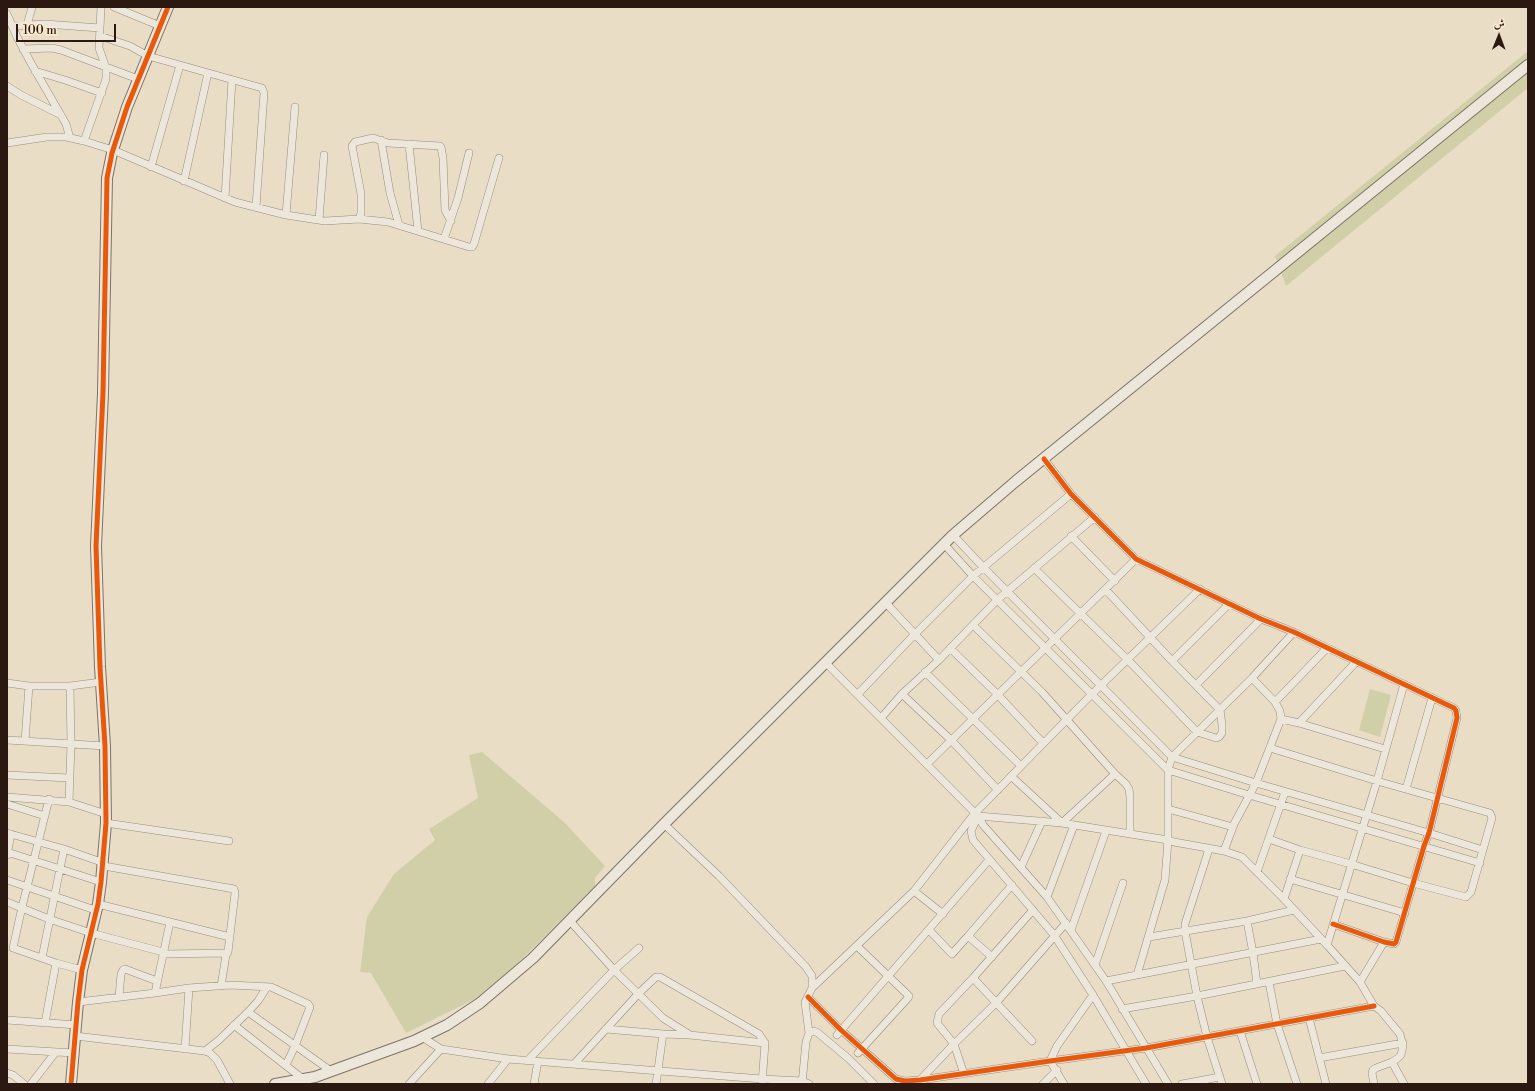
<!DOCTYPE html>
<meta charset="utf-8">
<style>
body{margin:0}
#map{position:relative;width:1535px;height:1091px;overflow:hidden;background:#eaddc6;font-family:"Libre Bodoni",Amiri,serif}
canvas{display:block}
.frame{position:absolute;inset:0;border:8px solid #2a1811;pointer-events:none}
.north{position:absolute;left:1479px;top:16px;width:40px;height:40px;-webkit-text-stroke:3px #fbecd0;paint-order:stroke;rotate:1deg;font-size:11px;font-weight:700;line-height:16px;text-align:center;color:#2a1811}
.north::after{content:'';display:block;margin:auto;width:14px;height:18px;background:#2a1811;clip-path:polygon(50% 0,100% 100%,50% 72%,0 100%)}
.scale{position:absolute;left:16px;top:24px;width:100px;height:18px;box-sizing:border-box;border:2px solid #2a1811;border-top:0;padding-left:5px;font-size:12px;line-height:14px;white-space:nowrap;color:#2a1811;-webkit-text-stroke:3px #fbecd0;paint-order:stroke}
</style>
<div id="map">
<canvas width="1535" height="1091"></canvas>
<div class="frame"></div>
<div class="north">ش</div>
<div class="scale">100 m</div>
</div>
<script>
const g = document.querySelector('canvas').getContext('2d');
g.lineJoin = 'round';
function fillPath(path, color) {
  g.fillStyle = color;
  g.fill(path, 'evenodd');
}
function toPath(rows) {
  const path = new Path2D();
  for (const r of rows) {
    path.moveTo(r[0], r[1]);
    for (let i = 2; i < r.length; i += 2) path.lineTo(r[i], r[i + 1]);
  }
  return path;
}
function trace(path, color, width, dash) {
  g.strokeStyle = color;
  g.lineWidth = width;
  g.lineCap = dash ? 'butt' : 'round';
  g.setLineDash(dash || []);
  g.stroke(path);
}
fillPath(toPath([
 [1528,51,1528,88,1286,286,1275,256],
 [1370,689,1391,695,1380,737,1359,730],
 [482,752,564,822,605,866,595,878,595,886,517,964,475,999,406,1033,371,973,360,972,367,917,394,874,435,840,429,829,478,798,469,755]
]), '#d0cfa8');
const street = toPath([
 [114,7,160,26],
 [7,14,17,37,32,65,66,124,70,138],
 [27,25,32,7],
 [12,26,45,24,100,28],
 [100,36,130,46,148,56,262,88,264,93,256,207],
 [23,49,52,48,61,50,138,79],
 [35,71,65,80,102,93],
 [7,86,21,95,59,114],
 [381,140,390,193,399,225],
 [84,141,106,79,106,68,99,48,101,7],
 [7,143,47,137,66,137,84,141,113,150,235,202,286,215,325,221,359,219,388,222,469,247,472,247,474,244,499,158],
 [409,144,418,231],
 [151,167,180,65],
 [184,181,208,73],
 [225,198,232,80],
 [286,215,295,107],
 [359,219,361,213,361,194,352,146,355,142,373,138,388,143,440,146,441,147,443,158,445,210,451,221],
 [319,220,324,155],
 [444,239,458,198,469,153],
 [1044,459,1071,494,1136,559,1261,619,1294,632,1454,708,1456,711,1457,718,1429,833,1424,846,1396,942,1394,944,1384,942,1333,924],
 [953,535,983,567,1172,757,1256,783,1429,833,1483,850],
 [1071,536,1115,581],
 [944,544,973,576,1168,770,1249,795,1480,863],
 [1034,568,1128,660,1197,732,1216,738,1219,737,1222,733,1222,725,1220,710,1172,661,1106,590],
 [885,602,939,660],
 [973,625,1042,692,1115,774,1126,784,1129,789,1130,797,1130,834],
 [950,648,997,694,1043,743],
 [1172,661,1229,604],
 [825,662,978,816,983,825,1047,897,1106,981,1168,1084],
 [925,672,1021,766],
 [7,683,29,686,70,686,101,682],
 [1196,685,1261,619],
 [858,694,914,635,973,576,1071,494],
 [902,694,951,740,998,790],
 [1275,702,1327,648],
 [881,718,902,694,939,660,997,600,1095,517],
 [1281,719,1299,723,1385,749],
 [1299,723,1356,662],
 [7,740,105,746],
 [25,741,29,686],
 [927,764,1136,559],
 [7,775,69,778],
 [1011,776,1062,823,1115,774],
 [1406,789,1432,698],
 [7,797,69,802,106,814],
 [49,799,22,907,13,948,56,963,82,970],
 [69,802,71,744,70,686],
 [7,804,45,816],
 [1168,809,1233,827],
 [978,816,1062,823,1168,840,1174,842,1224,851,1242,857,1284,899,1327,945,1360,982,1374,1006,1381,1011,1400,1034,1403,1046,1401,1055,1398,1058,1392,1062,1376,1068,1373,1070,1372,1073,1374,1084],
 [978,816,971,831,973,840,1054,935,1093,995,1146,1084],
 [106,823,229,841],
 [664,824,719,876,806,967,812,976,812,988],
 [7,833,64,849,104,863],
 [1269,839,1300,850,1351,864,1413,883,1466,897,1471,892,1492,818,1490,813,1377,781,1270,748],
 [1209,849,1185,924,1185,931,1197,996,1207,1037,1222,1084],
 [1224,851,1234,824,1256,783,1281,719,1280,711,1275,702,1252,678],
 [7,852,101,882],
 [7,855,11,834],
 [104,866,234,889,235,893,228,952,226,955],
 [1021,867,1042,821],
 [1257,872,1285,792],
 [1290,879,1405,913],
 [7,880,95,910],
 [914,891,943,914],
 [1047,897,1074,825],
 [1284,899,1300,850],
 [7,902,49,919,91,933,163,952,167,954,224,953,226,955,221,986],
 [98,904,170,922,155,993],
 [570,921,614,970,663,1018,690,1035],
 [1247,921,1253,953,1257,984],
 [170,922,230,937],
 [929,930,952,954,968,936],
 [1071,930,1106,831],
 [1149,937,1247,921,1294,910],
 [1327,945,1377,781,1404,684],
 [857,946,909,996,908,998,858,1053],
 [992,957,968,936,1012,885],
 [42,958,64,849],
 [1095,965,1123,883],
 [1137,975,1165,880,1168,840,1168,770,1172,757,1252,678,1294,632],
 [973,978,1032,1041],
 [1106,981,1321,939],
 [1269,982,1277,1024,1297,1084],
 [1360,982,1384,942],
 [119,997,121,974,123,970,125,969,157,981],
 [808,997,841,1030,896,1079,905,1081,920,1080,1050,1061,1146,1048,1374,1006],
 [78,1002,155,993,189,988,230,985,271,987,308,1004,310,1007,295,1046,286,1065],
 [1122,1009,1197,996,1345,966],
 [248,1012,331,1071],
 [1309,1018,1326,1084],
 [7,1020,77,1025],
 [45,1023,56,963],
 [234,1025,303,1079],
 [606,1029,663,1034,690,1035,765,1043],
 [1240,1031,1257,1084],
 [809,1033,805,1002,812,988,914,891,975,813,1092,694,1200,589],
 [837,1035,989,860],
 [75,1036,205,1051,210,1053,217,1060,230,1084],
 [422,1037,441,1049,508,1059,762,1079,802,1081,809,1084],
 [7,1049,74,1053],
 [185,1049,189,988],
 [205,1051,219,1040,248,1012,258,1001,267,987],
 [1319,1058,1403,1043],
 [528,1060,614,970,639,948],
 [1392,1062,1404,1084],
 [574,1064,639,993,656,977,660,977,759,1034,765,1043,762,1084],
 [7,1073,13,1075,24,1084],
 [964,1074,954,1044,937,1023,939,1014,973,978,1033,910],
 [920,1080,954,1044,996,1003,1066,923],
 [31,1084,55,1053],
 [409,1084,441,1049],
 [488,1084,508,1059],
 [534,1084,538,1061],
 [656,1084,663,1034],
 [802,1084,806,1042,809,1033,814,1031,818,1033,849,1059,874,1084],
 [1043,1084,1057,1070],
 [1064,1084,1050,1061,1057,1046,1093,995],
 [1182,1084,1220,1077]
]);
const secondary = toPath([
 [71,1084,78,1002,82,970,98,904,101,882,106,823,105,746,100,667,96,546,103,393,107,178,112,153,127,107,168,7],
 [275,1084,315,1077,414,1041,447,1025,480,1003,533,958,664,824,953,535,1016,481,1528,65]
]);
trace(street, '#968d80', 8);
trace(secondary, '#7c7367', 12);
trace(street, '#ede6da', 7);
trace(secondary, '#ede6da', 10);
trace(toPath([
 [1044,459,1071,494,1136,559,1261,619,1294,632,1454,708,1456,711,1457,718,1429,833,1424,846,1396,942,1394,944,1384,942,1333,924],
 [808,997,841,1030,896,1079,905,1081,920,1080,1050,1061,1146,1048,1374,1006],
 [71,1084,78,1002,82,970,98,904,101,882,106,823,105,746,100,667,96,546,103,393,107,178,112,153,127,107,168,7]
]), '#e8590c', 5);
</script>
